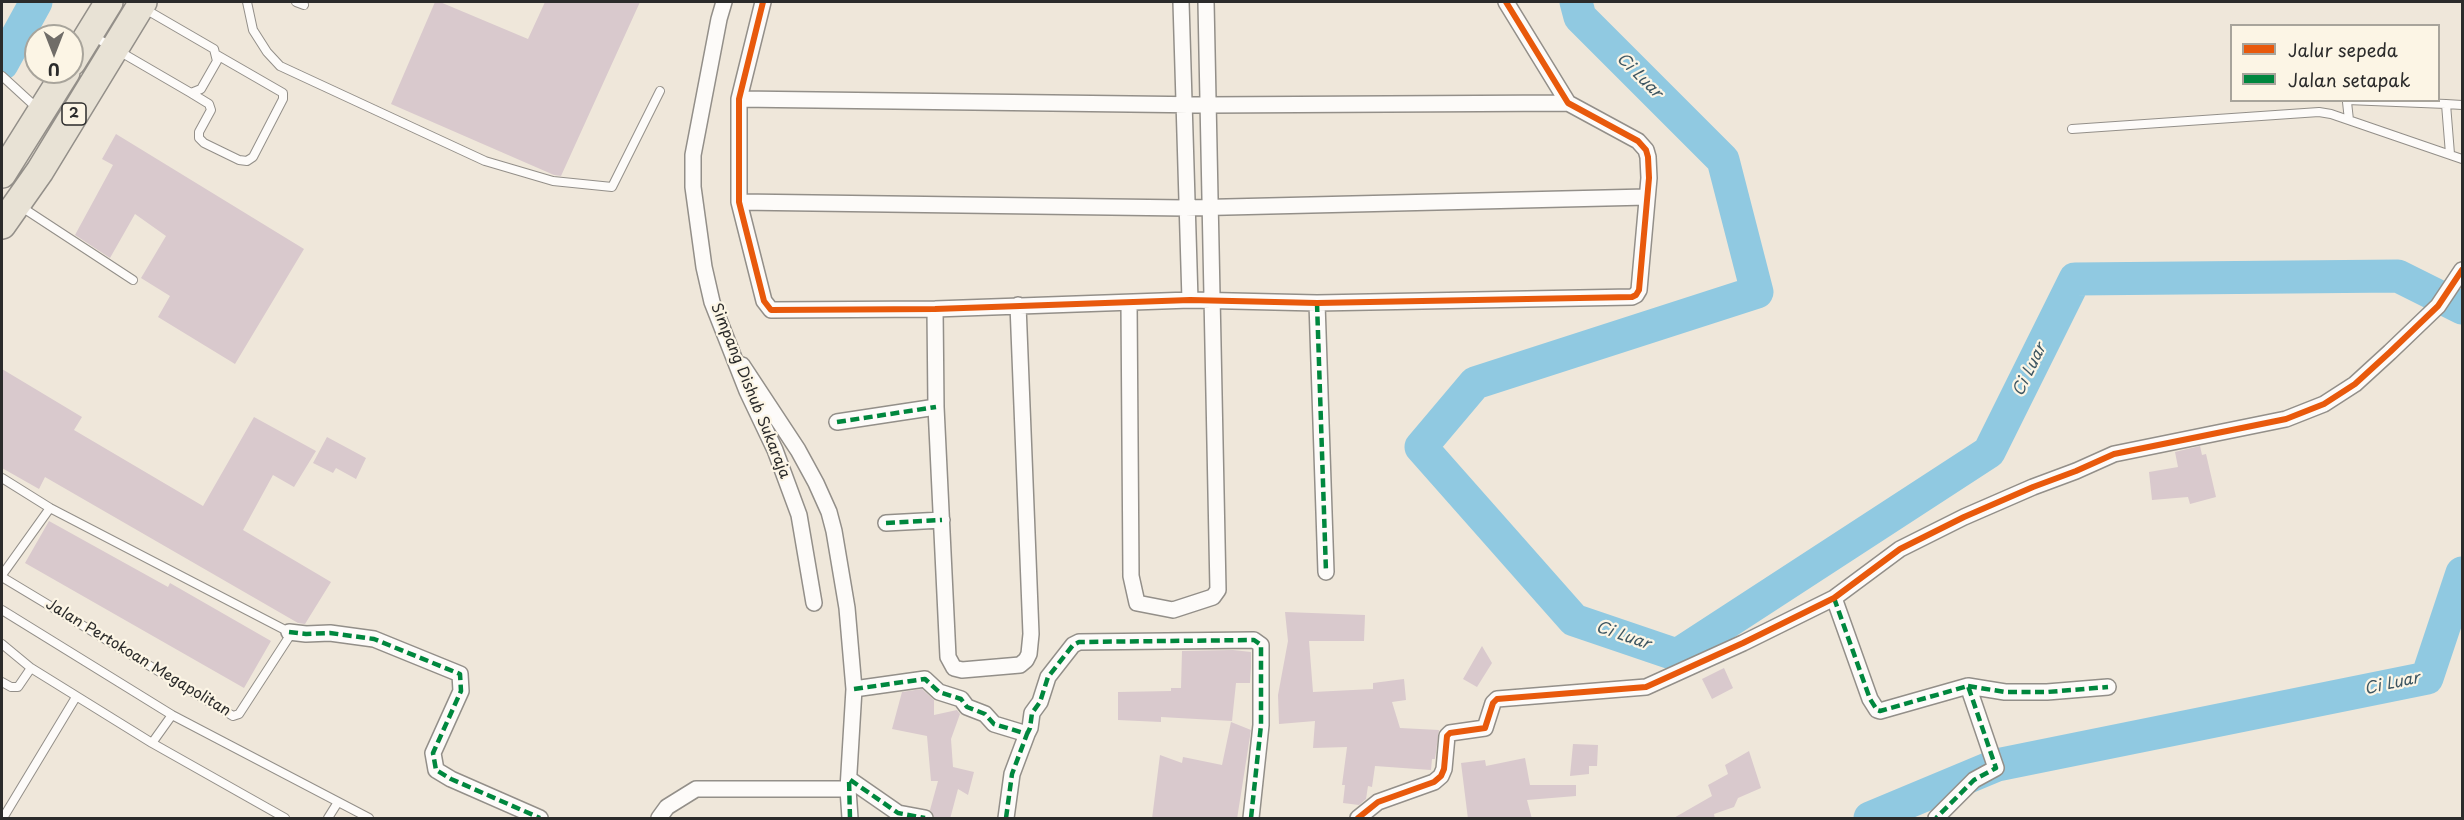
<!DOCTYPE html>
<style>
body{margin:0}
#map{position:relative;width:2464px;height:820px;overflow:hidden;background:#efe7da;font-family:"Playpen Sans",sans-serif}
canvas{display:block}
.frame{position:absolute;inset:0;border:3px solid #2b2b2b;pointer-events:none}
.legend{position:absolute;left:2230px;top:24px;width:210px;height:78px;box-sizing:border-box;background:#fcf5e5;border:2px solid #a8a49b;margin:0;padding:8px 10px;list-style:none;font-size:18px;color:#2b2b2b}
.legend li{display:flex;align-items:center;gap:12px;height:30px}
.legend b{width:30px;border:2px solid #a8a49b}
.north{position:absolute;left:24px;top:24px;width:60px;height:60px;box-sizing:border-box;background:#fcf5e5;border:2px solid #a8a49b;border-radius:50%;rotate:180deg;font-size:16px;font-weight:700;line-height:24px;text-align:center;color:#2b2b2b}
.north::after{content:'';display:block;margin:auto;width:21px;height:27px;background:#706d68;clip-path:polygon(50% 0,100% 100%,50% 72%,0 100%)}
</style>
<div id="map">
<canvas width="2464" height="820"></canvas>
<div class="frame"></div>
<ul class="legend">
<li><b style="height:8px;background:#e8590c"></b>Jalur sepeda</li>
<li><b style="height:8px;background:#00873e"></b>Jalan setapak</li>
</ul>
<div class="north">U</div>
</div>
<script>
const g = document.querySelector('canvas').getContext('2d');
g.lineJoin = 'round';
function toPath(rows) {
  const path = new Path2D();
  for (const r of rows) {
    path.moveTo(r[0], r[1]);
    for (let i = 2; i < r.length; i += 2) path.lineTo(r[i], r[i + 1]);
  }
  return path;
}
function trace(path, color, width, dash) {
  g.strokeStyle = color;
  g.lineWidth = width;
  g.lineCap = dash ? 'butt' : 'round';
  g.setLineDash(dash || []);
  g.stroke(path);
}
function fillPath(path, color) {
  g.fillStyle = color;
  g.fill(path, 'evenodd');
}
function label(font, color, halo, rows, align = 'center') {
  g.font = font + ' "Playpen Sans",sans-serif';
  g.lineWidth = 4.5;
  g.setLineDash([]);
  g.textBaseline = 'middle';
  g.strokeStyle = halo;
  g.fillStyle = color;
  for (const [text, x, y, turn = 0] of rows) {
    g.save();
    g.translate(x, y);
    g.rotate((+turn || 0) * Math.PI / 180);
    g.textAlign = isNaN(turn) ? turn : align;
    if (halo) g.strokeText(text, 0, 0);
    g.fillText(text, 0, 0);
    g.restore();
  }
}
trace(toPath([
 [1576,2,1580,17,1723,160,1757,292,1475,383,1421,447,1574,620,1677,655,1989,452,2075,279,2398,276,2462,308],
 [2,64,36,2],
 [1870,818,1997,765,2427,678,2462,573]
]), '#90c9e1', 33);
fillPath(toPath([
 [435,2,440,2,528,39,545,2,640,2,561,176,554,175,391,104],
 [116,134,304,249,235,364,158,317,170,296,141,278,166,236,135,214,110,258,75,235,113,165,102,159],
 [2,369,82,417,74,430,203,506,254,417,316,451,294,487,273,475,243,530,331,582,305,624,298,623,45,477,39,489,2,468],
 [327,437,366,458,356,479,336,468,333,473,313,463],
 [2200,446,2202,455,2206,454,2216,497,2190,504,2188,497,2152,500,2149,472,2178,467,2175,452],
 [49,521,168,587,170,583,271,641,244,688,25,563],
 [1285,612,1365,615,1364,641,1309,641,1313,692,1373,689,1373,683,1404,679,1406,700,1392,702,1400,728,1439,730,1435,759,1432,759,1431,770,1375,766,1372,787,1368,786,1366,799,1359,805,1343,803,1345,785,1342,785,1347,747,1313,748,1315,721,1279,724,1278,695,1288,641],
 [1482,646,1492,663,1477,687,1463,679],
 [1233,650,1251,652,1251,667,1250,683,1236,683,1232,721,1161,717,1161,722,1118,720,1118,692,1171,691,1171,688,1181,688,1182,651],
 [1724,668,1733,688,1712,699,1702,679],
 [922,689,934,700,934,715,957,710,960,714,951,739,953,767,974,772,968,795,958,789,950,819,935,819,930,810,938,781,931,781,927,736,892,729,902,692],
 [1231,722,1251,730,1237,819,1152,819,1160,755,1182,763,1183,757,1222,765],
 [1573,744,1598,745,1597,766,1589,766,1589,774,1570,776],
 [1749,751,1761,788,1738,798,1734,807,1714,814,1715,819,1672,819,1712,796,1708,785,1728,774,1725,765],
 [1525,758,1530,785,1576,785,1576,796,1527,800,1532,819,1468,819,1461,763,1485,760,1486,766]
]), '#d9c9cd');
const lane = toPath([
 [247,2,253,30,267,52,280,66,485,161,553,181,612,187,660,91],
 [296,2,304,5],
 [93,36,191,93,201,89,217,61,214,49,145,9],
 [2,76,38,109],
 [191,93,209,104,211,110,199,132,199,138,204,143,239,160,247,161,253,157,283,99,283,93,217,55],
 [2347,100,2446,104],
 [2347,102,2349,120],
 [2072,129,2319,112,2331,114,2462,159],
 [2450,154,2446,104,2462,105],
 [20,206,133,280],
 [2,478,50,508,289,632,289,637,239,714,233,716,2,577],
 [2,575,50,508],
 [2,610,172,715,369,818],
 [2,644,31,668,152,743,285,818],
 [2,682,11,687,18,687,31,668],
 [152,743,172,715],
 [3,818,76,697],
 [328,818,338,802]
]);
const street = toPath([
 [724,2,719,19,693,155,693,187,704,267,712,302,747,391,775,450,799,515,814,603],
 [763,2,739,99,739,202,764,301,771,310,935,309,1190,300,1317,303,1632,297,1636,295,1639,290,1649,178,1648,157,1646,150,1638,141,1568,103,1506,2],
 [1181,2,1190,300],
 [739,99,1208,105,1568,103],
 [739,202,1185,208,1647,197],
 [1129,303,1131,576,1137,603,1173,610,1213,597,1218,590,1206,2],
 [1317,303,1326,572],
 [935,309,936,407,948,657,954,668,962,670,1020,665,1026,660,1029,654,1031,634,1018,305],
 [742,365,798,450,816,483,829,512,834,531,847,608,854,689,848,789,850,818],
 [837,422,936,407],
 [886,523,942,520],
 [1834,598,1870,699,1877,710,1880,711,1968,686,1996,768,1974,780,1936,818],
 [289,632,306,634,330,633,374,639,460,674,461,691,433,753,436,770,451,779,540,818],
 [1968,686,2005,692,2047,692,2108,687],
 [854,689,925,679,939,692,961,699,967,707,985,714,994,724,1027,734,1030,728,1032,713,1040,702,1048,677,1073,645,1079,642,1254,640,1261,645,1261,725,1251,818],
 [849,779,898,813,925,818],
 [659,818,667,807,696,789,848,789],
 [1006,818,1012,774,1027,734],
 [1358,818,1378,802,1434,782,1441,776,1444,769,1447,736,1450,733,1485,728,1493,703,1497,699,1646,687,1743,643,1834,598,1900,549,1964,517,2033,487,2076,471,2114,454,2286,419,2324,404,2355,384,2390,352,2438,306,2462,270]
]);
const highway = toPath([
 [72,62,109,2],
 [2,174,66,72],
 [2,225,40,171,143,2]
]);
trace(lane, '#938f89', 10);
trace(street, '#938f89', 18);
trace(highway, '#938f89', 30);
trace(lane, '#fdfbf9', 8);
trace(street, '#fdfbf9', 15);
trace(highway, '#e8e2d5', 27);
trace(toPath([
 [1317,303,1326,572],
 [837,422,936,407],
 [886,523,942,520],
 [1834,598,1870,699,1877,710,1880,711,1968,686,1996,768,1974,780,1936,818],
 [289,632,306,634,330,633,374,639,460,674,461,691,433,753,436,770,451,779,540,818],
 [1968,686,2005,692,2047,692,2108,687],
 [854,689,925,679,939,692,961,699,967,707,985,714,994,724,1027,734,1030,728,1032,713,1040,702,1048,677,1073,645,1079,642,1254,640,1261,645,1261,725,1251,818],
 [850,818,849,779,898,813,925,818],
 [1006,818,1012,774,1027,734]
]), '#00873e', 4.5, [9, 4.5]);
trace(toPath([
 [763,2,739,99,739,202,764,301,771,310,935,309,1190,300,1317,303,1632,297,1636,295,1639,290,1649,178,1648,157,1646,150,1638,141,1568,103,1506,2],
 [1358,818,1378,802,1434,782,1441,776,1444,769,1447,736,1450,733,1485,728,1493,703,1497,699,1646,687,1743,643,1834,598,1900,549,1964,517,2033,487,2076,471,2114,454,2286,419,2324,404,2355,384,2390,352,2438,306,2462,270]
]), '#e8590c', 6);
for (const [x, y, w] of [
 [74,114,24]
]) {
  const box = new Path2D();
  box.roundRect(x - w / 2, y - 11, w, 22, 4.5);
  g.fillStyle = '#fcf5e5';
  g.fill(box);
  trace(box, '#2b2b2b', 1.5);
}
label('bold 14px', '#2b2b2b', null, [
 ["2",74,114]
]);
label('15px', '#2b2b2b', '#fcf5e5', [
 ["Simpang Dishub Sukaraja",750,391,68],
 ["Jalan Pertokoan Megapolitan",138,658,31]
]);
label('italic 16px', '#3d5662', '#fcf5e5', [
 ["Ci Luar",1639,76,45],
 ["Ci Luar",2030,370,-64],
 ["Ci Luar",1623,636,19],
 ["Ci Luar",2392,684,-12]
]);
</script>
